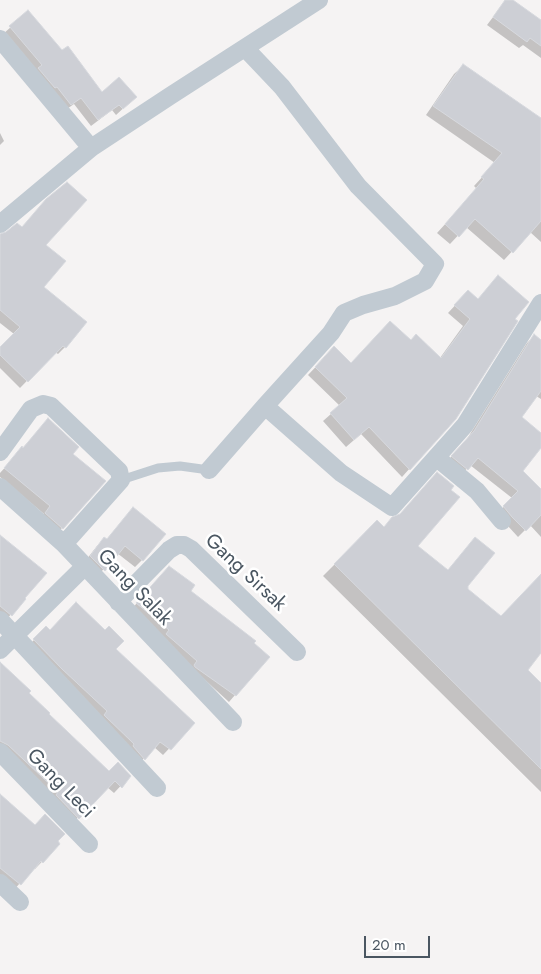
<!DOCTYPE html>
<style>
body{margin:0}
#map{position:relative;width:541px;height:974px;overflow:hidden;background:#f5f3f3;font-family:Jost,sans-serif}
canvas{display:block}
.scale{position:absolute;left:364px;top:936px;width:66px;height:22px;box-sizing:border-box;border:2px solid #4a5661;border-top:0;padding-left:6px;font-size:15px;line-height:18px;white-space:nowrap;color:#4a5661;-webkit-text-stroke:4px #fff;paint-order:stroke}
</style>
<div id="map">
<canvas width="541" height="974"></canvas>
<div class="scale">20 m</div>
</div>
<script>
const g = document.querySelector('canvas').getContext('2d');
g.lineJoin = 'round';
function fillPath(path, color) {
  g.fillStyle = color;
  g.fill(path, 'evenodd');
}
function toPath(rows) {
  const path = new Path2D();
  for (const r of rows) {
    path.moveTo(r[0], r[1]);
    for (let i = 2; i < r.length; i += 2) path.lineTo(r[i], r[i + 1]);
  }
  return path;
}
function trace(path, color, width, dash) {
  g.strokeStyle = color;
  g.lineWidth = width;
  g.lineCap = dash ? 'butt' : 'round';
  g.setLineDash(dash || []);
  g.stroke(path);
}
function label(font, color, halo, rows, align = 'center') {
  g.font = font + ' Jost,sans-serif';
  g.lineWidth = 5;
  g.setLineDash([]);
  g.textBaseline = 'middle';
  g.strokeStyle = halo;
  g.fillStyle = color;
  for (const [text, x, y, turn = 0] of rows) {
    g.save();
    g.translate(x, y);
    g.rotate((+turn || 0) * Math.PI / 180);
    g.textAlign = isNaN(turn) ? turn : align;
    if (halo) g.strokeText(text, 0, 0);
    g.fillText(text, 0, 0);
    g.restore();
  }
}
fillPath(toPath([
 [506,0,511,0,541,21,541,58,523,45,519,48,487,25],
 [28,12,62,52,102,93,128,104,116,115,112,110,91,126,74,104,64,111,3,34],
 [463,66,541,120,541,242,530,232,504,260,466,227,450,244,437,233,477,189,474,186,495,163,426,115,454,74],
 [0,133,4,141,0,145],
 [0,235,45,245,42,287,65,347,58,354,55,352,20,388,0,368,0,349,14,334,0,323],
 [461,299,477,300,514,319,455,418,402,477,361,434,346,447,323,421,340,406,308,375,327,355,351,364,411,341,440,358,463,326,448,313],
 [534,336,541,341,541,399,536,396,520,417,541,434,541,446,521,471,541,490,541,537,530,525,518,537,497,514,512,498,470,465,460,476,445,464,467,439,527,343],
 [48,420,62,528,55,535,39,521,44,514,0,477,0,473],
 [133,509,142,560,135,567,117,553,96,578,83,564,97,546,104,539,106,540],
 [398,516,417,546,447,571,475,539,466,589,501,617,541,576,541,654,539,653,526,670,541,685,541,792,323,576,377,522,383,528],
 [0,536,25,599,4,622,0,618],
 [162,574,189,591,235,695,229,702,130,611],
 [46,628,50,632,114,649,193,723,163,755,154,747,138,765,28,646],
 [0,671,27,693,47,714,109,772,130,776,114,793,107,787,72,824,0,751],
 [0,796,34,826,59,844,35,869,33,868,13,891,0,881]
]), '#0003');
const building = toPath([
 [505,0,513,0,541,20,541,46,530,38,527,42,493,17,505,0],
 [28,10,62,50,68,46,102,92,119,77,137,97,123,109,119,105,98,120,81,98,71,105,57,87,55,88,38,68,42,65,9,26,28,10],
 [463,64,541,118,541,221,513,253,475,219,459,237,445,224,484,179,481,177,502,153,433,106,463,64],
 [67,182,87,200,46,245,66,261,44,287,87,322,66,348,63,346,28,382,0,355,0,347,20,327,0,310,0,234,6,232,17,223,22,227,46,199,67,182],
 [498,275,529,302,515,319,518,321,456,419,410,470,369,427,354,440,330,413,347,398,315,367,334,346,351,363,390,321,411,340,416,334,441,358,470,319,454,305,468,290,478,299,498,275],
 [534,334,541,340,541,391,522,417,541,433,541,448,523,471,541,489,541,515,526,531,512,517,503,506,518,491,478,458,468,470,451,456,474,431,534,334],
 [48,418,79,447,73,454,106,481,63,529,45,513,50,506,4,468,22,446,23,448,48,418],
 [437,472,454,486,451,490,460,497,418,546,448,570,475,537,495,553,468,586,468,589,501,616,541,574,541,653,528,670,541,683,541,769,334,564,377,520,384,527,392,517,400,514,437,472],
 [133,507,166,534,143,561,125,546,105,571,90,556,104,537,107,539,133,507],
 [0,535,47,573,25,598,26,599,12,616,0,606,0,535],
 [169,566,195,585,191,591,256,641,254,643,270,657,236,696,195,667,194,665,197,661,166,634,169,630,136,603,169,566],
 [76,602,105,630,109,626,124,641,116,649,195,723,171,750,160,742,145,760,133,746,134,744,104,715,107,711,62,669,33,639,46,626,50,630,76,602],
 [0,662,31,691,29,693,50,713,49,714,109,771,118,762,131,776,122,788,115,781,79,819,56,795,58,792,8,745,0,741,0,662],
 [0,794,35,825,45,814,65,834,58,841,60,844,43,863,41,861,21,885,0,868,0,794]
]);
fillPath(building, '#cdcfd5');
trace(building, '#d7d9de', 1);
trace(toPath([
 [121,480,158,468,180,466,209,470]
]), '#c1cad2', 9);
trace(toPath([
 [0,39,91,148],
 [0,224,91,148,170,96,319,0],
 [265,406,341,473,392,507,465,425,541,303],
 [0,452,31,409,43,404,51,406,119,471,121,480,64,544],
 [437,458,477,491,502,521],
 [209,470,265,406,331,333,344,313,363,305,395,296,425,281,435,264,358,186,282,87,245,48],
 [0,487,64,544,233,722],
 [118,602,169,550,177,545,184,545,191,549,297,652],
 [0,620,157,788],
 [0,650,84,567],
 [0,752,89,844],
 [0,883,20,902]
]), '#c1cad2', 18);
label('20px', '#4a5661', '#fff', [
 ["Gang Sirsak",245,573,43],
 ["Gang Salak",134,588,46],
 ["Gang Leci",60,784,46]
]);
</script>
